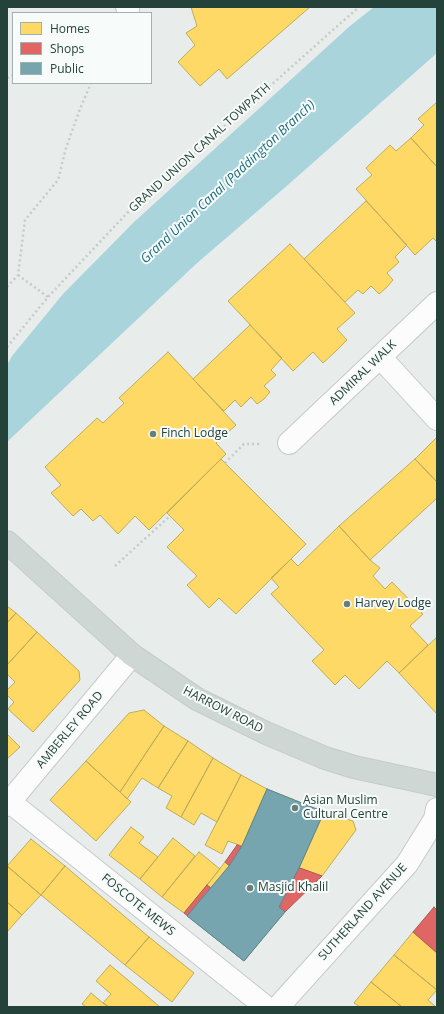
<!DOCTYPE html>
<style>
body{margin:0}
#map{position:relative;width:444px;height:1014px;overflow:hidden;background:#e8edeb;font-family:"Open Sans",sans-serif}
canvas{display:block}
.frame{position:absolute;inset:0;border:8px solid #24423a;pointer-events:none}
.legend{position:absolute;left:12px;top:12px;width:140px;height:72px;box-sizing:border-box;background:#f7fbf9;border:1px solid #a3b1ad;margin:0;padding:5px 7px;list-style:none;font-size:12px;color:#24423a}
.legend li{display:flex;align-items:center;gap:8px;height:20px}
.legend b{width:20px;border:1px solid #a3b1ad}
</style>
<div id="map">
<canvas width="444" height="1014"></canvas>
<div class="frame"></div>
<ul class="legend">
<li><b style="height:11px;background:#ffd966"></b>Homes</li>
<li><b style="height:11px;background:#e06666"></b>Shops</li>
<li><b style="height:11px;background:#76a5af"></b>Public</li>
</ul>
</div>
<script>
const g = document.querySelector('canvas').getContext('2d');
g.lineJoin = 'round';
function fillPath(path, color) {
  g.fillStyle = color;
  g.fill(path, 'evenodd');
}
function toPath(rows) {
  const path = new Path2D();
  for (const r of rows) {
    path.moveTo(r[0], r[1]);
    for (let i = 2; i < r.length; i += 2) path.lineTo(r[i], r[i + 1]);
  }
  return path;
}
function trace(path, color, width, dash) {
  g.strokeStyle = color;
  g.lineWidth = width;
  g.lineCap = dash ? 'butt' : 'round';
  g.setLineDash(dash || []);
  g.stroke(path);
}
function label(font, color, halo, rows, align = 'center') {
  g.font = font + ' "Open Sans",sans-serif';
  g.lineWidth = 4;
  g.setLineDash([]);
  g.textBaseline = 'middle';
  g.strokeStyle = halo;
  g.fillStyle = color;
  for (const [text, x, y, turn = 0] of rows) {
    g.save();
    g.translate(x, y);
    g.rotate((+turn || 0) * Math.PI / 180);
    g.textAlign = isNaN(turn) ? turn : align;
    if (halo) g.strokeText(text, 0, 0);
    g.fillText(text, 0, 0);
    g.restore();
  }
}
fillPath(toPath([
 [374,7,437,7,437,53,289,184,196,264,7,442,7,365,12,356,63,294,134,222,350,26]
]), '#a9d4db');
const homes = toPath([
 [191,7,310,7,227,79,219,69,200,86,178,62,195,45,186,33,197,26,191,7],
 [437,102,437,167,411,138,424,125,418,119,437,102],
 [411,138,437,167,437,242,433,238,415,255,356,189,372,175,366,168,390,145,396,151,411,138],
 [366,201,407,245,395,257,399,262,387,273,393,280,386,288,379,294,371,286,363,294,358,290,345,302,304,259,366,201],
 [290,244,355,313,337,329,347,340,336,351,323,363,313,352,293,371,228,301,290,244],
 [250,325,282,358,271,370,276,375,264,386,270,392,264,399,257,404,251,397,241,407,235,400,224,411,193,379,250,325],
 [168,352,236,425,216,443,226,454,149,530,135,516,118,534,100,515,93,521,81,509,73,516,51,493,61,485,45,467,97,418,103,423,124,403,119,398,168,352],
 [437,437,437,482,415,459,437,437],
 [221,459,306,544,236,614,219,598,209,608,187,585,197,576,167,547,184,530,167,513,221,459],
 [415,459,437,482,437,498,370,560,339,526,415,459],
 [339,526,370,560,380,568,373,576,385,589,392,582,423,614,410,626,428,645,399,673,387,661,359,689,345,675,335,685,312,661,324,650,271,594,279,587,271,578,291,559,298,566,339,526],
 [7,606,16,613,7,623,7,606],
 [16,613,37,632,7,665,7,623,16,613],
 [37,632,79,671,80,680,33,732,8,709,14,702,7,695,7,690,15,682,7,674,7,665,37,632],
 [437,637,437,714,399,673,437,637],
 [144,710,164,726,120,792,86,761,129,713,144,710],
 [164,726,188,741,158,788,142,778,127,799,120,792,164,726],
 [7,734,20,747,7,759,7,734],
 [188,741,213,758,181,817,166,808,172,796,158,788,188,741],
 [213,758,241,775,217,822,201,813,194,825,181,817,213,758],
 [86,761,131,802,96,841,50,800,86,761],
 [241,775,267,789,242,846,228,841,222,854,205,845,241,775],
 [267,789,292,799,270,857,242,846,267,789],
 [292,799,324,812,299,868,270,857,292,799],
 [324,812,353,821,356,830,322,876,299,868,324,812],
 [131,827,144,837,139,843,158,857,140,879,109,855,131,827],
 [173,838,195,856,162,897,140,879,173,838],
 [31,839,65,866,41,895,7,866,31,839],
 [199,852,220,869,184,913,162,897,199,852],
 [225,862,285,912,266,934,207,885,225,862],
 [7,866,41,895,22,915,7,902,7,866],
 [65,866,149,937,125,965,41,895,65,866],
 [7,902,22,915,7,932,7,902],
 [413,932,437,953,437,990,394,955,413,932],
 [149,937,194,973,172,1002,125,965,149,937],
 [394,955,437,990,428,1000,436,1007,402,1007,371,982,394,955],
 [110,965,160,1007,109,1007,103,1003,111,994,96,981,110,965],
 [371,982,402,1007,360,1007,354,1003,371,982],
 [91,993,103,1003,109,1007,86,1007,82,1004,91,993]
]);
fillPath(homes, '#ffd966');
trace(homes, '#bdac59', 1);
const shops = toPath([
 [237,845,270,857,322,876,285,912,225,862,237,845],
 [207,885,266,934,244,961,184,913,207,885],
 [434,907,437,910,437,953,413,932,434,907]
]);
fillPath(shops, '#e06666');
trace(shops, '#a85b59', 1);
const public = toPath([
 [267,789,324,812,299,868,279,907,285,912,244,961,187,916,229,866,242,846,267,789]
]);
fillPath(public, '#76a5af');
trace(public, '#5d878c', 1);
const minor = toPath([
 [127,7,128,9],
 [380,357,437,419],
 [289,443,437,303],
 [10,802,266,1007],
 [7,805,132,655],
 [278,1007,407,864,435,819,437,809]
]);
const major = toPath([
 [7,542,132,655,197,699,266,733,325,758,354,767,437,785]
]);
trace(minor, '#c5cac8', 24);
trace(major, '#c3ccc9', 24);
trace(toPath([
 [7,78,13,75],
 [18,275,48,297],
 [7,287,18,275,25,220,58,180,66,148,80,109,91,83],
 [7,347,48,297,130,210,232,120,343,21,359,7],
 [225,463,244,444,261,444],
 [115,566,170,516]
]), '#c3ccca', 2.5, [2, 3]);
trace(minor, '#fcfcfc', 22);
trace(major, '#cfd7d5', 22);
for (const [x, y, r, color] of [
 [153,434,4,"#697e78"],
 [347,604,4,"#697e78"],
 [295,808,4,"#697e78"],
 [250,888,4,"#697e78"]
]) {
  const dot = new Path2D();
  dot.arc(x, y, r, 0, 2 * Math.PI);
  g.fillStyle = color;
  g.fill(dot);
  trace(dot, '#f7fbf9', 1.5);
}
label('12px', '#24423a', '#f7fbf9', [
 ["GRAND UNION CANAL TOWPATH",200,148,-42],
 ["ADMIRAL WALK",363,373,-44],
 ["HARROW ROAD",223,710,27],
 ["AMBERLEY ROAD",70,730,-50],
 ["FOSCOTE MEWS",138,905,39],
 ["SUTHERLAND AVENUE",363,912,-48]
]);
label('12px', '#24423a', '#f7fbf9', [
 ["Finch Lodge",161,434],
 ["Harvey Lodge",355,604],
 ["Asian Muslim",303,801],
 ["Cultural Centre",303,815],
 ["Masjid Khalil",258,888]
], 'left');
label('italic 13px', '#1c6f80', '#f7fbf9', [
 ["Grand Union Canal (Paddington Branch)",228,182,-43]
]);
</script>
